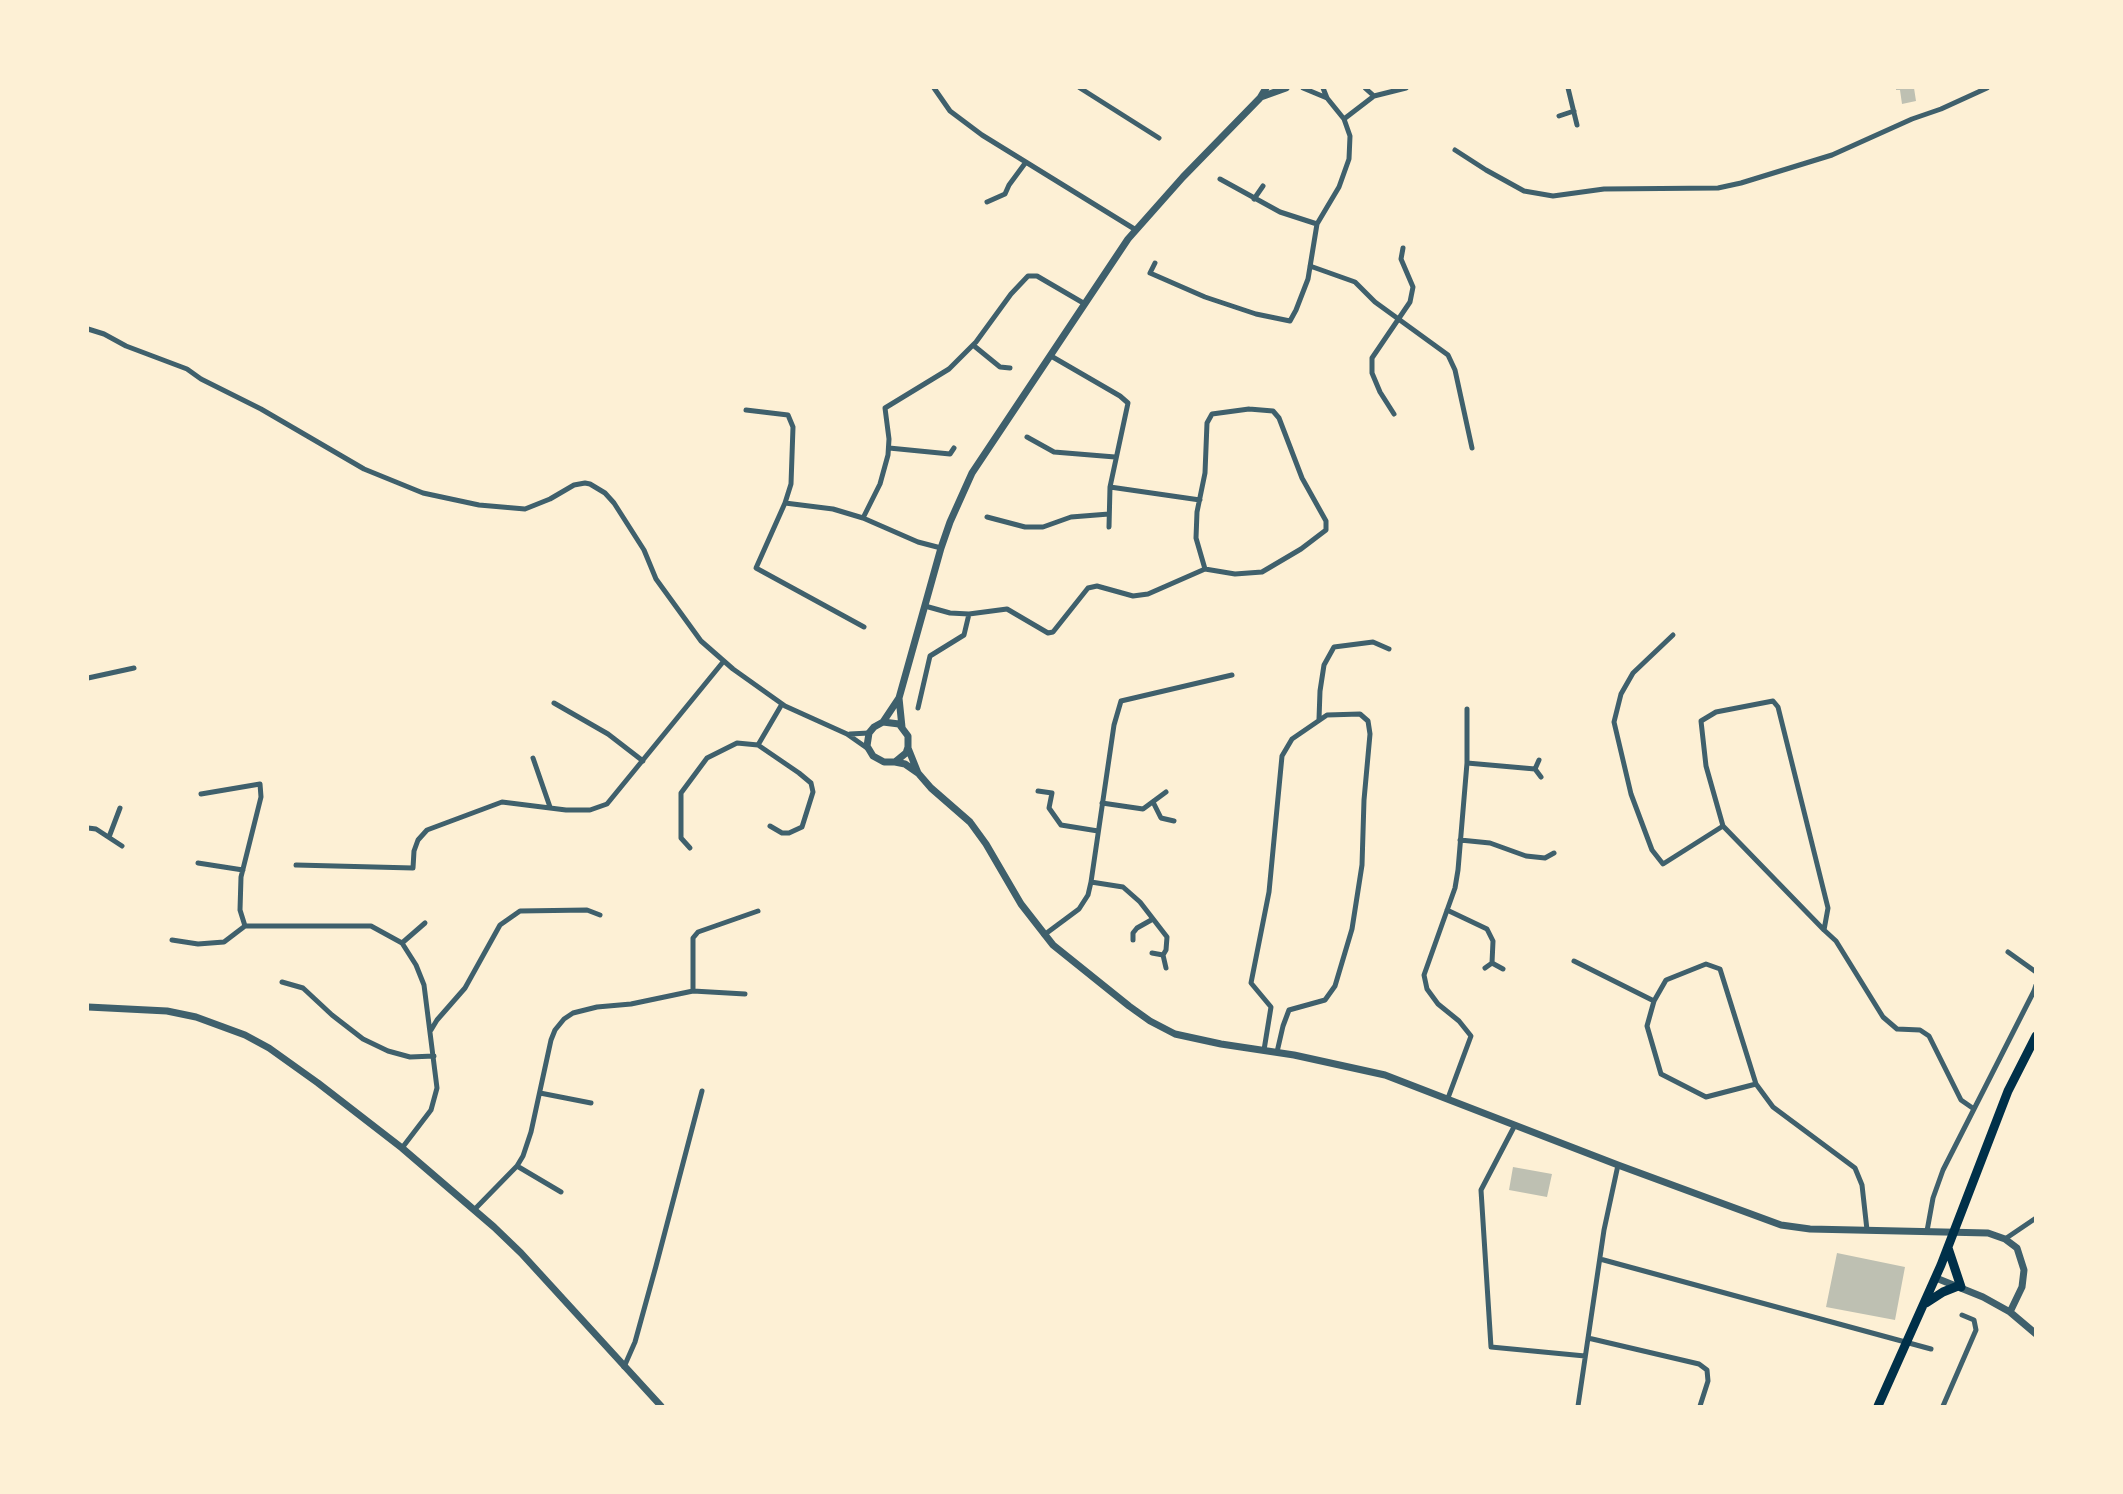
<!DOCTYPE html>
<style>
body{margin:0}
#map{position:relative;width:2123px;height:1494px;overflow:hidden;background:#fdf0d5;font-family:Raleway,sans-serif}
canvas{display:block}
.frame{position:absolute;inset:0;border:89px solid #fdf0d5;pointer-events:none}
</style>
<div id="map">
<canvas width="2123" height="1494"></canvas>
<div class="frame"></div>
</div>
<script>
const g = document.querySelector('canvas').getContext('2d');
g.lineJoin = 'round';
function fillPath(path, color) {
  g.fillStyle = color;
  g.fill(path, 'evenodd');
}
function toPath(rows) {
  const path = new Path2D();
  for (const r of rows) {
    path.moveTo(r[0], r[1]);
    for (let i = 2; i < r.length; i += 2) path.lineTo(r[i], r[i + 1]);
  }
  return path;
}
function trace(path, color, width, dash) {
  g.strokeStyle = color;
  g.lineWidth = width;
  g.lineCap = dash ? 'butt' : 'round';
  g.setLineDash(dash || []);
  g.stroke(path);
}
fillPath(toPath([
 [1896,88,1914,88,1916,101,1902,104,1900,90,1896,90],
 [1513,1167,1552,1174,1547,1197,1509,1190],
 [1837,1253,1905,1267,1895,1320,1826,1307]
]), '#bec0b2');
trace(toPath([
 [934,88,950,111,982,135,1136,230],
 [1080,88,1159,138],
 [1303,88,1327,98],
 [1365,88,1374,96],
 [1568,88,1577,125],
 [1559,116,1574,111],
 [1344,119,1374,96,1406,88],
 [1455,150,1486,170,1524,191,1553,196,1604,189,1718,188,1741,183,1832,155,1912,119,1941,109,1987,88],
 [1220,179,1280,212,1317,224],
 [1254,199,1263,186],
 [987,202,1005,194,1009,185,1026,162],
 [1155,263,1150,273,1205,297,1256,314,1290,321,1296,310,1308,279,1317,224,1339,187,1349,159,1350,136,1344,119,1327,98,1323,88],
 [1310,266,1355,282,1375,302,1448,355,1455,370,1472,448],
 [88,329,104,334,126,346,187,369,201,379,261,409,364,469,423,493,479,505,525,509,550,499,574,485,585,483,590,484,605,493,614,503,644,550,656,579,701,641,733,669,785,706,847,734,867,748],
 [973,345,1000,367,1010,368],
 [1051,356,1120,396,1128,403,1110,487,1109,527],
 [1249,409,1273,411,1279,418,1302,478,1326,521,1326,530,1301,549,1262,572,1235,574,1205,569,1196,538,1197,512,1205,473,1207,423,1212,414,1249,409],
 [746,410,788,415,793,427,791,484,785,503,756,568,864,627],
 [1394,414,1380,392,1372,373,1372,358,1410,302,1413,287,1401,259,1403,248],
 [1027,437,1054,452,1115,457],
 [889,448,950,454,954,448],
 [1110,487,1200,500],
 [785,503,833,509,863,518,918,542,941,548],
 [987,517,1025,527,1043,527,1071,517,1109,514],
 [863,518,880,484,888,455,889,439,885,408,949,369,976,342,1011,294,1028,276,1037,276,1085,304],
 [925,606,950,613,969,614,1007,609,1048,633,1053,632,1088,588,1097,586,1133,596,1148,594,1205,569],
 [1673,635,1633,673,1621,694,1614,722,1631,794,1652,850,1663,864,1723,826],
 [88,678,134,668],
 [554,703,608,734,643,761],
 [918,708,930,656,964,635,969,614],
 [1319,719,1320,691,1324,665,1334,647,1373,642,1389,649],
 [850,734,869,733],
 [758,745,799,773,811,783,813,792,802,827,789,833,782,833,770,826],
 [533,758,550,807],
 [1539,760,1535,769,1541,777],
 [1467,763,1535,769],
 [1038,791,1052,793,1049,808,1061,825,1098,831],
 [201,794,260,784,261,797,241,877,240,910,245,926],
 [1153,802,1161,818,1174,821],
 [1102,803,1143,809,1166,792],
 [88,828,96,829,122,846],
 [109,837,120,808],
 [1460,840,1490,843,1526,856,1545,858,1554,853],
 [690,848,681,838,681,793,707,758,737,743,758,745,782,704],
 [198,863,243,870],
 [296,865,413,868,414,851,418,840,427,830,502,802,566,810,590,810,607,804,723,662],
 [1091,882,1123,887,1140,902,1167,937,1166,950,1163,955],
 [1447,910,1487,929,1493,941,1492,963],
 [245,926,371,926,402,943,416,965,424,985,437,1088,431,1110,402,1148],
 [1824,930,1828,908,1778,707,1773,701,1716,712,1701,721,1706,766,1723,826,1824,930,1836,941,1883,1017,1897,1029,1920,1030,1929,1036,1961,1100,1974,1109],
 [1044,935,1079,909,1088,895,1091,882,1114,725,1121,701,1232,675],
 [172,940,198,944,224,942,245,926],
 [1133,940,1133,933,1137,928,1153,919],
 [402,943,425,923],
 [2008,952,2036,972],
 [1152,953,1163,955,1166,968],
 [1574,961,1654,1001],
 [1485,968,1492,963,1503,969],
 [282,982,303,988,332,1015,363,1039,388,1051,410,1057,434,1056],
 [693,991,693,938,698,932,758,911],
 [431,1030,437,1020,465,988,500,925,520,911,587,910,600,915],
 [1264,1050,1271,1007,1251,983,1269,892,1282,756,1292,739,1327,715,1360,714,1368,721,1370,734,1364,800,1362,865,1352,929,1335,986,1325,1000,1289,1010,1283,1026,1277,1052],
 [1756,1084,1706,1097,1661,1074,1647,1026,1654,1001,1666,980,1706,964,1720,969,1756,1084,1773,1107,1855,1168,1862,1185,1867,1230],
 [540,1093,591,1103],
 [1448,1098,1471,1036,1459,1021,1438,1004,1427,989,1424,975,1455,888,1458,870,1467,763,1467,709],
 [1515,1125,1481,1190,1491,1347,1585,1356],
 [517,1166,561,1192],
 [474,1210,517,1166,523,1156,531,1132,551,1040,555,1030,564,1019,573,1013,597,1007,631,1004,693,991,745,994],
 [1927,1231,1933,1198,1943,1170,2034,991,2036,985],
 [2005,1239,2036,1218],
 [1600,1259,1931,1349],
 [1588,1338,1699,1364,1707,1370,1708,1381,1700,1406],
 [624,1367,635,1342,656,1266,702,1091],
 [1578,1406,1604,1230,1618,1165],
 [1943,1406,1976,1330,1974,1320,1962,1315]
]), '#3f606c', 5);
trace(toPath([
 [1261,97,1286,88],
 [899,698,902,727],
 [883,722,899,724,908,736,908,747,906,753,895,762,884,762,873,756,867,746,869,733,874,727,883,722,899,698,941,548,950,522,972,473,1128,239,1183,177,1260,98,1266,88],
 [908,748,918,773],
 [895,762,905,764,918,773,931,788,970,822,986,844,1021,904,1053,945,1129,1006,1150,1021,1175,1034,1221,1044,1294,1055,1385,1075,1618,1165,1781,1225,1810,1229,1988,1233,2005,1239,2017,1248,2024,1270,2022,1287,2010,1312],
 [88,1007,167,1011,196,1017,245,1035,269,1048,318,1083,402,1148,494,1227,521,1253,661,1406],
 [1936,1278,1983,1297,2010,1312,2036,1334]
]), '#3f606c', 7);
trace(toPath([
 [1948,1248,1961,1287],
 [1926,1303,1943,1292,1958,1286],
 [1878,1406,1941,1265,2008,1091,2036,1036]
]), '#003049', 9);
</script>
